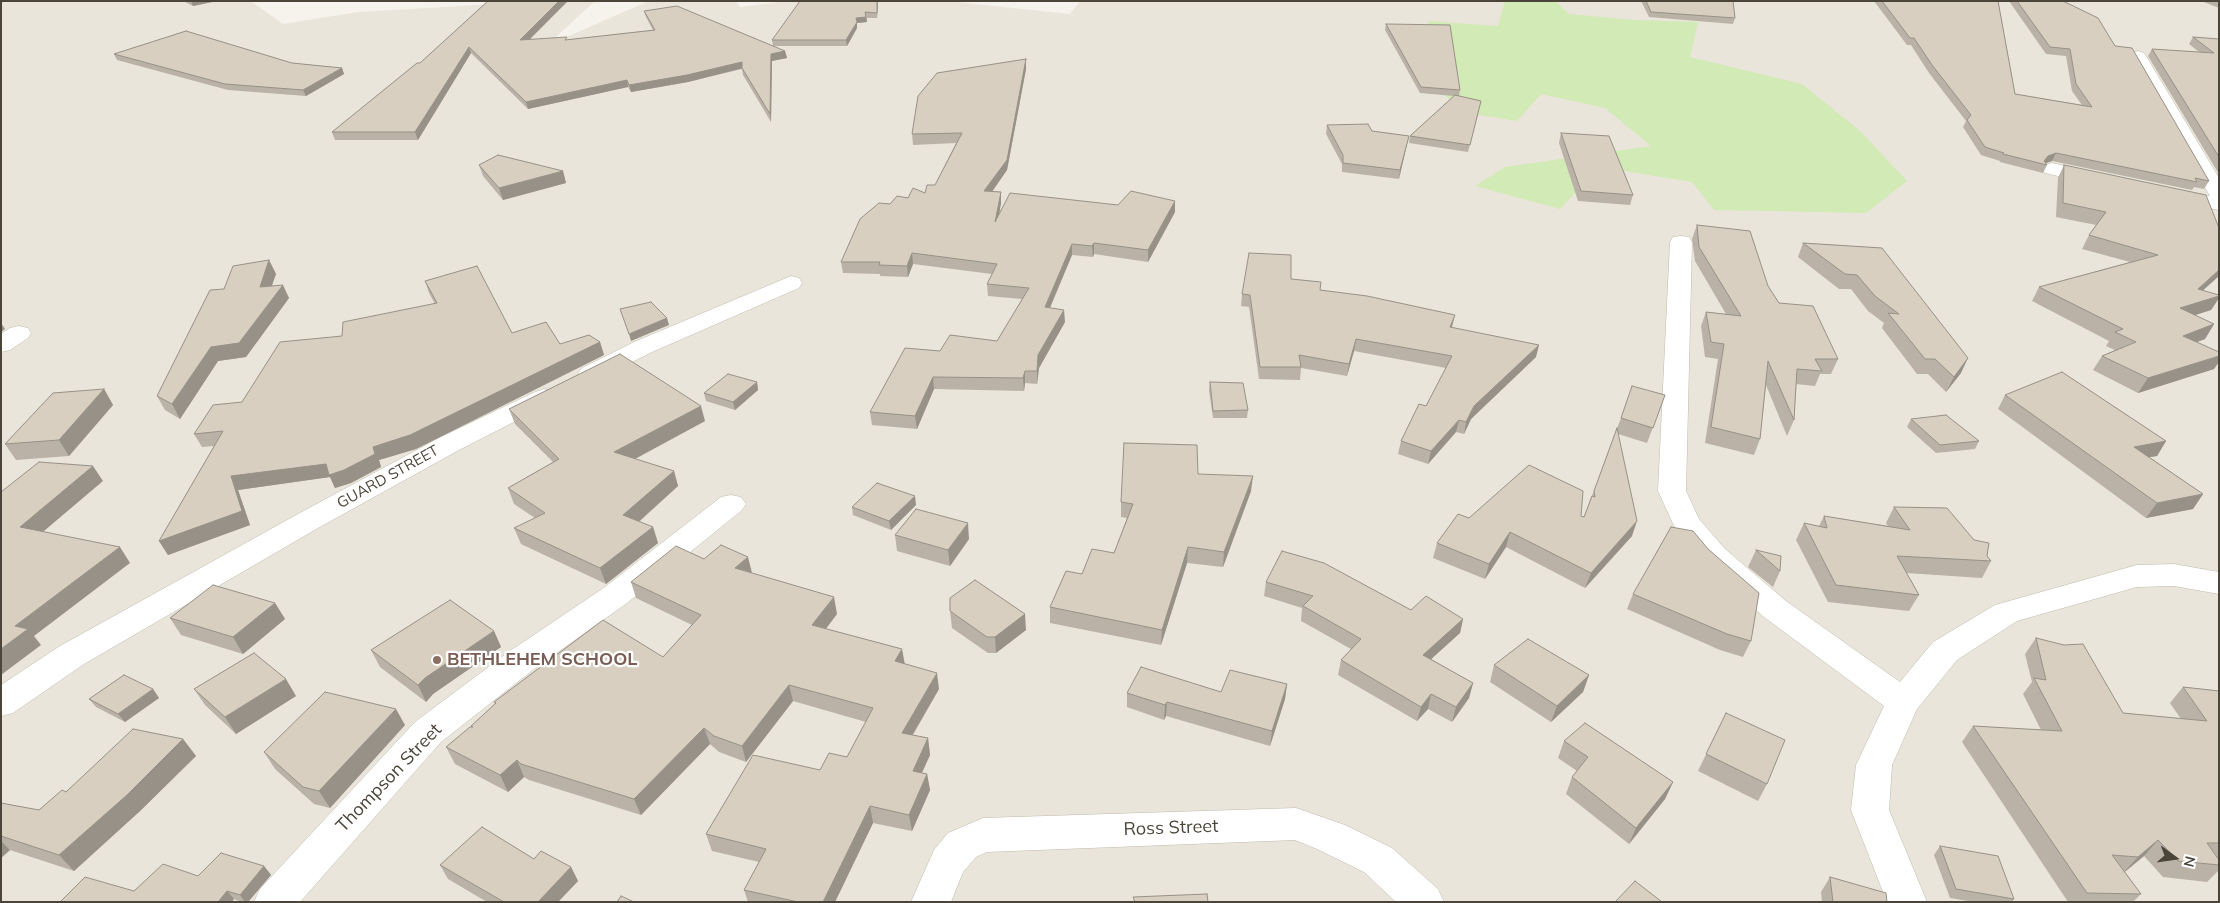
<!DOCTYPE html>
<style>
body{margin:0}
#map{position:relative;width:2220px;height:903px;overflow:hidden;background:#f6f3ec;font-family:Mulish,sans-serif}
canvas{display:block}
.frame{position:absolute;inset:0;border:2px solid #4b4439;pointer-events:none}
.north{position:absolute;left:2150px;top:833px;width:50px;height:50px;-webkit-text-stroke:4px #fff;paint-order:stroke;rotate:104deg;font-size:14px;font-weight:700;line-height:20px;text-align:center;color:#4b4439}
.north::after{content:'';display:block;margin:auto;width:18px;height:22px;background:#4b4439;clip-path:polygon(50% 0,100% 100%,50% 72%,0 100%)}
</style>
<div id="map">
<canvas width="2220" height="903"></canvas>
<div class="frame"></div>
<div class="north">N</div>
</div>
<script>
const g = document.querySelector('canvas').getContext('2d');
g.lineJoin = 'round';
function fillPath(path, color) {
  g.fillStyle = color;
  g.fill(path, 'evenodd');
}
function toPath(rows) {
  const path = new Path2D();
  for (const r of rows) {
    path.moveTo(r[0], r[1]);
    for (let i = 2; i < r.length; i += 2) path.lineTo(r[i], r[i + 1]);
  }
  return path;
}
function trace(path, color, width, dash) {
  g.strokeStyle = color;
  g.lineWidth = width;
  g.lineCap = dash ? 'butt' : 'round';
  g.setLineDash(dash || []);
  g.stroke(path);
}
function label(font, color, halo, rows, align = 'center') {
  g.font = font + ' Mulish,sans-serif';
  g.lineWidth = 4.5;
  g.setLineDash([]);
  g.textBaseline = 'middle';
  g.strokeStyle = halo;
  g.fillStyle = color;
  for (const [text, x, y, turn = 0] of rows) {
    g.save();
    g.translate(x, y);
    g.rotate((+turn || 0) * Math.PI / 180);
    g.textAlign = isNaN(turn) ? turn : align;
    if (halo) g.strokeText(text, 0, 0);
    g.fillText(text, 0, 0);
    g.restore();
  }
}
fillPath(toPath([
 [1,1,255,1,252,2,283,24,358,12,546,1,595,1,546,46,649,1,736,1,740,7,787,1,947,1,1070,14,1080,1,2219,1,2219,902,1,902]
]), '#eae5da');
fillPath(toPath([
 [1505,1,1556,1,1569,14,1635,20,1698,22,1690,57,1802,84,1860,131,1907,181,1866,213,1714,210,1692,182,1599,167,1560,209,1475,186,1505,167,1651,146,1605,108,1541,94,1517,121,1467,113,1441,92,1423,34,1429,21,1498,26]
]), '#d2eab5');
const minor = toPath([
 [2138,51,2144,53,2146,56,2219,178,2219,210,2166,199,2163,195,2166,191,2173,189,2210,196,2130,56,2132,53,2138,51],
 [2052,163,2104,175,2107,179,2104,183,2097,185,2045,173,2042,169,2045,165,2052,163],
 [1681,236,1689,237,1692,242,1686,491,1699,519,1725,549,1786,601,1900,682,1933,642,1995,605,2137,565,2174,564,2219,572,2219,594,2174,586,2137,587,2017,621,1957,660,1917,709,1892,765,1889,810,1927,902,1887,902,1851,810,1856,765,1884,706,1764,617,1703,563,1676,530,1658,491,1670,242,1673,237,1681,236],
 [791,276,799,278,802,283,799,288,652,352,600,378,591,381,582,378,578,373,582,368,634,342,791,276],
 [19,326,28,328,31,333,28,338,10,350,1,352,1,334,10,328,19,326],
 [544,389,553,392,557,397,553,402,459,450,318,528,84,664,13,713,1,716,1,685,60,646,298,514,439,438,535,392,544,389],
 [731,495,741,497,746,504,741,511,627,603,534,669,441,742,300,902,254,902,260,889,415,722,510,651,605,587,721,497,731,495],
 [1296,808,1345,825,1392,848,1438,889,1444,902,1396,902,1364,872,1317,849,1295,840,987,852,976,857,963,872,951,902,911,902,934,850,948,833,983,818,1296,808]
]);
trace(minor, '#c2bbae', 1);
fillPath(minor, '#fff');
fillPath(toPath([
 [183,1,217,1,193,6],
 [488,1,567,1,529,40,568,40,653,30,646,17,644,11,773,46,772,40,878,1,877,18,867,18,867,22,857,23,857,28,847,46,773,46,785,51,787,58,772,61,771,122,743,75,742,69,688,82,631,92,628,87,528,109,471,53,418,140,335,140,332,132,420,63],
 [1641,1,1733,1,1735,18,1733,24,1649,17],
 [1874,1,1998,1,2015,94,2082,105,2072,91,2066,56,2046,54,2009,1,2063,1,2115,46,2209,181,2204,189,2194,187,2192,190,2052,161,2046,163,2047,165,2043,173,2000,162,2000,161,1981,155,1963,127,1966,121,1929,73,1911,45,1907,45],
 [2201,1,2219,1,2219,8],
 [1386,24,1460,90,1459,96,1481,101,1468,152,1409,143,1410,136,1454,96,1420,93,1385,30],
 [2193,37,2219,39,2219,174,2148,56,2152,49,2199,52,2189,44],
 [114,54,292,63,342,68,344,74,306,96,228,90,117,60],
 [1026,59,1026,69,1007,170,992,191,1001,192,1001,203,999,214,1175,212,1148,262,1094,254,1093,257,1072,255,1050,308,1065,322,1039,368,1037,384,1025,383,1024,391,934,389,917,429,872,425,870,412,940,351,997,341,1022,299,988,296,987,284,992,274,913,264,908,277,880,276,880,274,843,273,841,262,890,204,925,193,935,185,956,143,913,145,912,134],
 [1327,125,1409,136,1407,144,1399,179,1342,172,1342,164,1326,134],
 [1561,133,1633,195,1630,205,1578,201,1559,143],
 [479,165,563,171,566,183,503,200,483,176],
 [2064,165,2203,291,2219,295,2219,298,2211,310,2194,315,2214,324,2205,339,2196,342,2214,369,2138,393,2093,370,2102,356,2115,350,2106,346,2109,341,2032,301,2039,287,2130,262,2082,249,2089,235,2096,225,2056,217,2058,178],
 [1697,225,1768,286,1779,303,1838,359,1831,374,1820,374,1815,386,1796,384,1794,420,1787,436,1766,385,1760,439,1754,455,1705,443,1718,359,1705,357,1701,326,1706,312,1726,314,1695,261,1692,239],
 [1803,243,1882,248,1961,373,1946,392,1928,374,1917,374,1882,328,1884,323,1868,311,1851,289,1839,289,1798,257],
 [269,260,276,274,271,286,289,298,246,357,218,361,180,419,165,410,157,396,224,289],
 [1291,279,1320,290,1452,327,1536,357,1471,419,1464,434,1456,432,1428,464,1398,454,1401,441,1426,406,1446,368,1354,351,1347,376,1301,368,1300,380,1259,379,1249,307,1241,306,1242,294],
 [425,281,512,333,560,344,600,342,604,355,416,449,379,460,381,467,351,483,335,488,330,477,238,490,250,525,168,555,159,541,214,446,202,447,194,434,342,336,435,304,429,293],
 [757,382,758,390,735,410,706,401,704,393],
 [1210,382,1248,410,1247,418,1213,418,1209,390],
 [104,389,113,405,69,456,16,460,5,444],
 [1665,395,1647,443,1618,434,1632,536,1585,588,1506,547,1485,579,1433,558,1437,543,1469,518,1581,516,1584,517,1621,418],
 [2005,395,2166,441,2157,456,2149,457,2203,494,2193,509,2146,518,1998,409],
 [509,409,705,421,635,459,674,471,678,486,639,522,653,527,658,543,606,584,521,544,514,528,535,518,514,504,508,488,553,462,515,424],
 [1911,419,1979,441,1975,449,1936,453,1907,427],
 [1198,474,1251,491,1223,567,1187,563,1161,645,1050,623,1050,607,1082,574,1114,553,1127,518,1121,517,1121,502],
 [916,505,891,530,853,515,852,507],
 [1894,507,1987,556,1991,561,1982,578,1906,573,1919,595,1909,611,1828,602,1796,540,1804,523,1819,526,1824,516,1888,526,1886,523],
 [895,535,969,539,950,566,897,551],
 [1756,550,1780,571,1773,587,1748,567],
 [704,559,752,573,837,614,826,629,902,649,904,664,939,689,913,735,928,738,930,755,922,773,927,774,930,790,912,831,873,823,835,902,748,902,744,890,759,862,712,851,706,834,820,770,847,757,866,722,793,701,746,762,719,752,710,744,641,815,529,780,524,777,508,792,455,764,446,747,471,727,471,726,495,704,494,702,663,657,692,625,636,598,631,582],
 [1266,582,1411,610,1463,619,1460,633,1431,659,1473,683,1469,698,1452,722,1428,709,1417,721,1338,675,1341,660,1351,649,1301,621,1302,608,1264,596],
 [1633,594,1751,641,1743,657,1720,650,1627,609],
 [275,603,285,619,243,654,181,635,170,618],
 [950,611,1026,630,996,653,988,653,952,628],
 [494,631,501,647,433,694,426,702,380,667,371,650],
 [2036,638,2123,713,2181,719,2170,703,2183,687,2219,691,2219,870,2207,882,2163,877,2144,856,2125,872,2141,894,2133,902,2068,902,1962,742,1973,726,2041,730,2023,694,2032,682,2025,654],
 [1494,665,1589,675,1583,692,1551,722,1490,682],
 [1287,684,1285,699,1270,746,1166,716,1164,720,1127,707,1127,693,1221,692],
 [153,689,159,698,125,722,96,707,89,699],
 [194,689,296,696,236,734,205,705],
 [1726,713,1767,784,1758,801,1698,771],
 [405,725,330,808,314,804,275,769,264,752],
 [183,739,196,756,140,811,74,871,10,850,1,858,1,803,39,810,66,792],
 [1564,741,1673,782,1665,799,1629,844,1566,794,1572,777,1577,771,1558,758],
 [1940,846,2014,899,2012,902,1974,902,1950,898,1934,855],
 [534,859,571,867,578,881,558,902,487,902,448,879,440,865],
 [264,866,271,875,248,902,241,902,234,899,134,891,198,876],
 [1830,877,1887,902,1822,902,1821,892]
]), '#bab2a6');
fillPath(toPath([
 [191,1,217,1,193,6],
 [559,1,567,2,522,47,520,40],
 [877,1,878,1,877,18],
 [866,17,867,22,857,23,856,18],
 [857,22,857,28,847,46,846,40],
 [469,47,471,53,418,140,415,132],
 [785,51,787,58,772,61,771,122,770,114,771,54],
 [1026,59,1026,69,1007,170,985,202,984,191],
 [742,62,743,68,688,82,631,92,629,85],
 [342,68,344,74,306,96,303,90],
 [627,80,628,87,528,109,526,102],
 [1409,136,1407,144,1399,179,1400,170],
 [2056,153,2052,161,2043,164,2048,156],
 [563,171,566,183,503,200,499,188],
 [1001,192,1001,203,996,233,995,222],
 [1175,201,1175,212,1148,262,1148,250],
 [1094,243,1094,254,1093,257,1092,246],
 [1072,244,1072,255,1045,319,1045,307],
 [912,253,913,264,908,277,907,266],
 [269,260,276,274,267,300,260,287],
 [2219,270,2219,276,2189,303,2198,289],
 [283,285,289,298,246,357,218,361,180,419,172,404,211,347],
 [2219,296,2219,298,2211,310,2171,323,2180,308],
 [1064,310,1065,322,1039,368,1037,384,1037,371,1038,355],
 [1455,315,1452,327,1450,327],
 [667,318,669,325,631,341,629,334],
 [1,323,5,329,1,332],
 [2214,324,2205,339,2174,351,2183,336],
 [1356,339,1354,351,1347,376,1349,364],
 [600,342,604,355,416,449,379,460,381,467,351,483,335,488,330,477,238,490,250,525,168,555,159,541,231,476,373,447],
 [1539,345,1536,357,1471,419,1464,434,1466,422,1474,406],
 [2219,356,2219,362,2214,369,2138,393,2148,378],
 [1968,358,1961,373,1946,392,1954,377],
 [1025,371,1025,383,1024,391,1023,378],
 [933,377,934,389,917,429,915,416],
 [757,382,758,390,735,410,733,402],
 [104,389,113,405,69,456,59,440],
 [701,406,705,421,618,468,614,452],
 [1459,420,1456,432,1428,464,1431,451],
 [2166,441,2157,456,2124,461,2134,447],
 [93,466,103,481,31,542,20,527],
 [674,471,678,486,628,531,623,515],
 [1253,476,1251,491,1223,567,1224,552],
 [2203,494,2193,509,2146,518,2157,503],
 [915,496,916,505,891,530,889,521],
 [1637,521,1632,536,1585,588,1591,573],
 [968,523,969,539,950,566,948,550],
 [653,527,658,543,606,584,600,568],
 [1510,532,1506,547,1485,579,1489,564],
 [120,547,130,563,34,636,41,645,1,675,1,649,15,626],
 [1188,547,1187,563,1161,645,1162,630],
 [748,557,752,573,735,568],
 [834,597,837,614,816,641,812,625],
 [275,603,285,619,243,654,233,637],
 [1025,614,1026,630,996,653,995,637],
 [1463,619,1460,633,1419,670,1423,655],
 [494,631,501,647,433,694,426,702,418,685,425,678],
 [902,649,905,665,895,661],
 [937,673,939,689,904,749,902,733],
 [1589,675,1583,692,1551,722,1557,706],
 [286,679,296,696,236,734,225,717],
 [1473,683,1469,698,1452,722,1456,707],
 [1287,684,1285,699,1270,746,1272,731],
 [789,685,793,701,746,762,742,746],
 [153,689,159,698,125,722,118,714],
 [1431,694,1428,709,1417,721,1421,707],
 [1167,702,1166,716,1164,720,1165,705],
 [396,709,405,725,330,808,319,791],
 [704,728,710,744,641,815,634,799],
 [928,738,930,755,915,787,913,771],
 [183,739,196,756,140,811,74,871,59,855],
 [517,760,524,777,508,792,500,775],
 [927,774,930,790,912,831,909,815],
 [1673,782,1665,799,1629,844,1636,828],
 [870,806,873,823,835,902,823,902],
 [2158,840,2144,856,2123,873,2138,857],
 [1,841,10,850,1,858],
 [264,866,271,875,248,902,245,902,240,895],
 [571,867,578,881,558,902,538,902],
 [227,891,234,899,232,902,218,902]
]), '#979187');
const building = toPath([
 [488,1,559,1,520,40,567,37,565,40,655,30,644,11,677,6,785,51,771,54,770,114,742,68,742,62,687,75,629,85,627,80,526,102,469,47,415,132,332,132,417,63,420,63,488,1],
 [800,1,877,1,877,13,865,12,866,17,856,18,857,22,846,40,772,40,800,1],
 [1646,1,1733,1,1735,18,1651,12,1646,1],
 [1882,1,1998,1,2015,94,2092,107,2076,84,2070,49,2050,47,2017,1,2063,1,2098,18,2115,46,2132,48,2209,181,2195,178,2197,182,2056,153,2048,156,2044,161,2047,165,2003,154,2004,153,1985,147,1967,120,1971,115,1932,65,1914,38,1910,38,1882,1],
 [1386,24,1450,25,1460,90,1421,87,1386,24],
 [186,31,292,63,342,68,303,90,225,84,114,54,186,31],
 [2193,37,2219,39,2219,157,2152,49,2214,53,2193,37],
 [1026,59,1007,160,984,191,1001,192,995,222,1010,193,1118,205,1131,191,1175,201,1148,250,1094,243,1092,246,1072,244,1045,307,1064,310,1038,355,1037,371,1025,371,1023,378,933,377,915,416,870,412,905,348,940,351,950,335,997,341,1029,288,987,284,997,264,912,253,907,266,879,265,880,262,841,262,860,219,879,203,890,204,897,196,908,198,913,188,925,193,927,185,935,185,962,133,912,134,918,96,937,73,1026,59],
 [1455,95,1481,101,1470,145,1410,136,1455,95],
 [1368,124,1372,131,1409,136,1400,170,1343,163,1343,155,1327,125,1368,124],
 [1561,133,1609,136,1633,195,1581,191,1561,133],
 [498,155,563,171,499,188,479,165,498,155],
 [2064,165,2206,195,2219,228,2219,270,2198,289,2219,295,2219,296,2180,308,2214,324,2183,336,2219,352,2219,356,2148,378,2102,356,2136,342,2115,332,2123,329,2039,287,2158,255,2089,235,2106,212,2063,203,2064,165],
 [1697,225,1750,231,1768,286,1779,303,1813,306,1838,359,1815,359,1822,371,1797,369,1794,420,1768,361,1760,439,1711,427,1724,344,1711,342,1706,312,1741,316,1699,247,1697,225],
 [1803,243,1882,248,1968,358,1954,377,1935,359,1925,359,1888,313,1899,314,1875,296,1857,275,1845,274,1803,243],
 [1249,253,1291,255,1291,279,1321,282,1320,290,1367,296,1455,315,1450,327,1539,345,1474,406,1466,422,1459,420,1431,451,1401,441,1419,404,1426,406,1452,356,1356,339,1349,364,1299,355,1301,367,1260,367,1250,295,1242,294,1249,253],
 [269,260,260,287,283,285,239,343,211,347,172,404,157,396,210,290,224,289,233,266,269,260],
 [477,266,512,333,546,322,560,344,589,335,600,342,410,435,373,447,375,454,344,470,329,475,326,464,231,476,242,511,159,541,223,431,194,434,213,405,242,402,280,342,342,336,343,322,437,303,425,281,477,266],
 [651,302,667,318,629,334,620,309,651,302],
 [620,354,701,406,614,452,674,471,623,515,653,527,600,568,514,528,545,513,508,488,559,459,509,409,620,354],
 [2062,372,2166,441,2134,447,2203,494,2157,503,2005,395,2062,372],
 [728,374,757,382,733,402,704,393,728,374],
 [1210,382,1243,383,1248,410,1213,411,1210,382],
 [1632,386,1665,395,1653,428,1621,418,1632,386],
 [104,389,59,440,5,444,53,393,104,389],
 [1946,415,1979,441,1940,445,1911,419,1946,415],
 [1617,428,1637,521,1591,573,1510,532,1489,564,1437,543,1458,514,1469,518,1529,465,1583,491,1581,516,1584,517,1592,496,1595,497,1594,491,1617,428],
 [1124,443,1197,445,1198,474,1253,476,1224,552,1188,547,1162,630,1050,607,1066,571,1082,574,1092,549,1114,553,1133,504,1121,502,1124,443],
 [39,462,93,466,20,527,120,547,15,626,28,629,1,649,1,492,39,462],
 [877,483,915,496,889,521,852,507,877,483],
 [1894,507,1947,508,1974,540,1989,543,1987,556,1991,561,1897,556,1919,595,1836,585,1804,523,1827,528,1824,516,1910,530,1894,507],
 [916,509,968,523,948,550,895,535,916,509],
 [1671,527,1693,531,1708,549,1759,593,1751,641,1727,634,1633,594,1671,527],
 [721,545,748,557,735,568,834,597,812,625,902,649,895,661,937,673,902,733,928,738,913,771,927,774,909,815,870,806,823,902,798,902,744,890,766,849,706,834,753,755,820,770,829,753,847,757,873,708,789,685,742,746,714,736,704,728,634,799,521,764,517,760,500,775,446,747,470,727,473,727,471,726,496,703,494,702,603,620,663,657,701,615,631,582,676,546,704,559,721,545],
 [1756,550,1781,556,1780,571,1756,550],
 [1282,551,1324,563,1411,610,1426,596,1463,619,1423,655,1473,683,1456,707,1431,694,1421,707,1341,660,1361,639,1303,606,1313,596,1266,582,1282,551],
 [975,580,1025,614,995,637,987,637,950,611,950,598,975,580],
 [213,585,275,603,233,637,170,618,213,585],
 [450,600,494,631,425,678,418,685,371,650,450,600],
 [2036,638,2064,645,2083,644,2123,713,2207,721,2183,687,2219,691,2219,843,2207,843,2219,860,2219,865,2178,861,2158,840,2138,857,2112,855,2141,894,2087,893,1973,726,2062,731,2034,678,2046,680,2036,638],
 [1528,639,1589,675,1557,706,1494,665,1528,639],
 [254,653,286,679,225,717,194,689,254,653],
 [1141,667,1221,692,1230,670,1287,684,1272,731,1167,702,1165,705,1127,693,1141,667],
 [124,675,153,689,118,714,89,699,124,675],
 [325,692,396,709,319,791,303,787,264,752,325,692],
 [1726,713,1785,740,1767,784,1706,754,1726,713],
 [1585,723,1673,782,1636,828,1572,777,1588,757,1564,741,1585,723],
 [133,729,183,739,127,795,59,855,1,836,1,803,39,810,62,790,66,792,133,729],
 [482,827,534,859,541,851,571,867,538,902,504,902,440,865,482,827],
 [1940,846,1998,856,2014,899,1956,889,1940,846],
 [221,853,264,866,240,895,227,891,218,902,60,902,85,877,134,891,163,864,198,876,221,853],
 [1830,877,1886,893,1887,902,1833,902,1830,877],
 [1635,881,1662,902,1615,902,1635,881],
 [1207,894,1208,902,1135,902,1133,897,1207,894],
 [621,896,634,902,617,902,621,896]
]);
fillPath(building, '#d8cfc1');
trace(building, '#979187', 1);
for (const [x, y, r, color] of [
 [437,660,5,"#8d6e63"]
]) {
  const dot = new Path2D();
  dot.arc(x, y, r, 0, 2 * Math.PI);
  g.fillStyle = color;
  g.fill(dot);
  trace(dot, '#fff', 2);
}
label('15px', '#4b4439', '#fff', [
 ["GUARD STREET",388,477,-29]
]);
label('bold 18px', '#785e54', '#fff', [
 ["BETHLEHEM SCHOOL",447,660]
], 'left');
label('18px', '#4b4439', '#fff', [
 ["Thompson Street",389,778,-46],
 ["Ross Street",1171,828,-2]
]);
</script>
